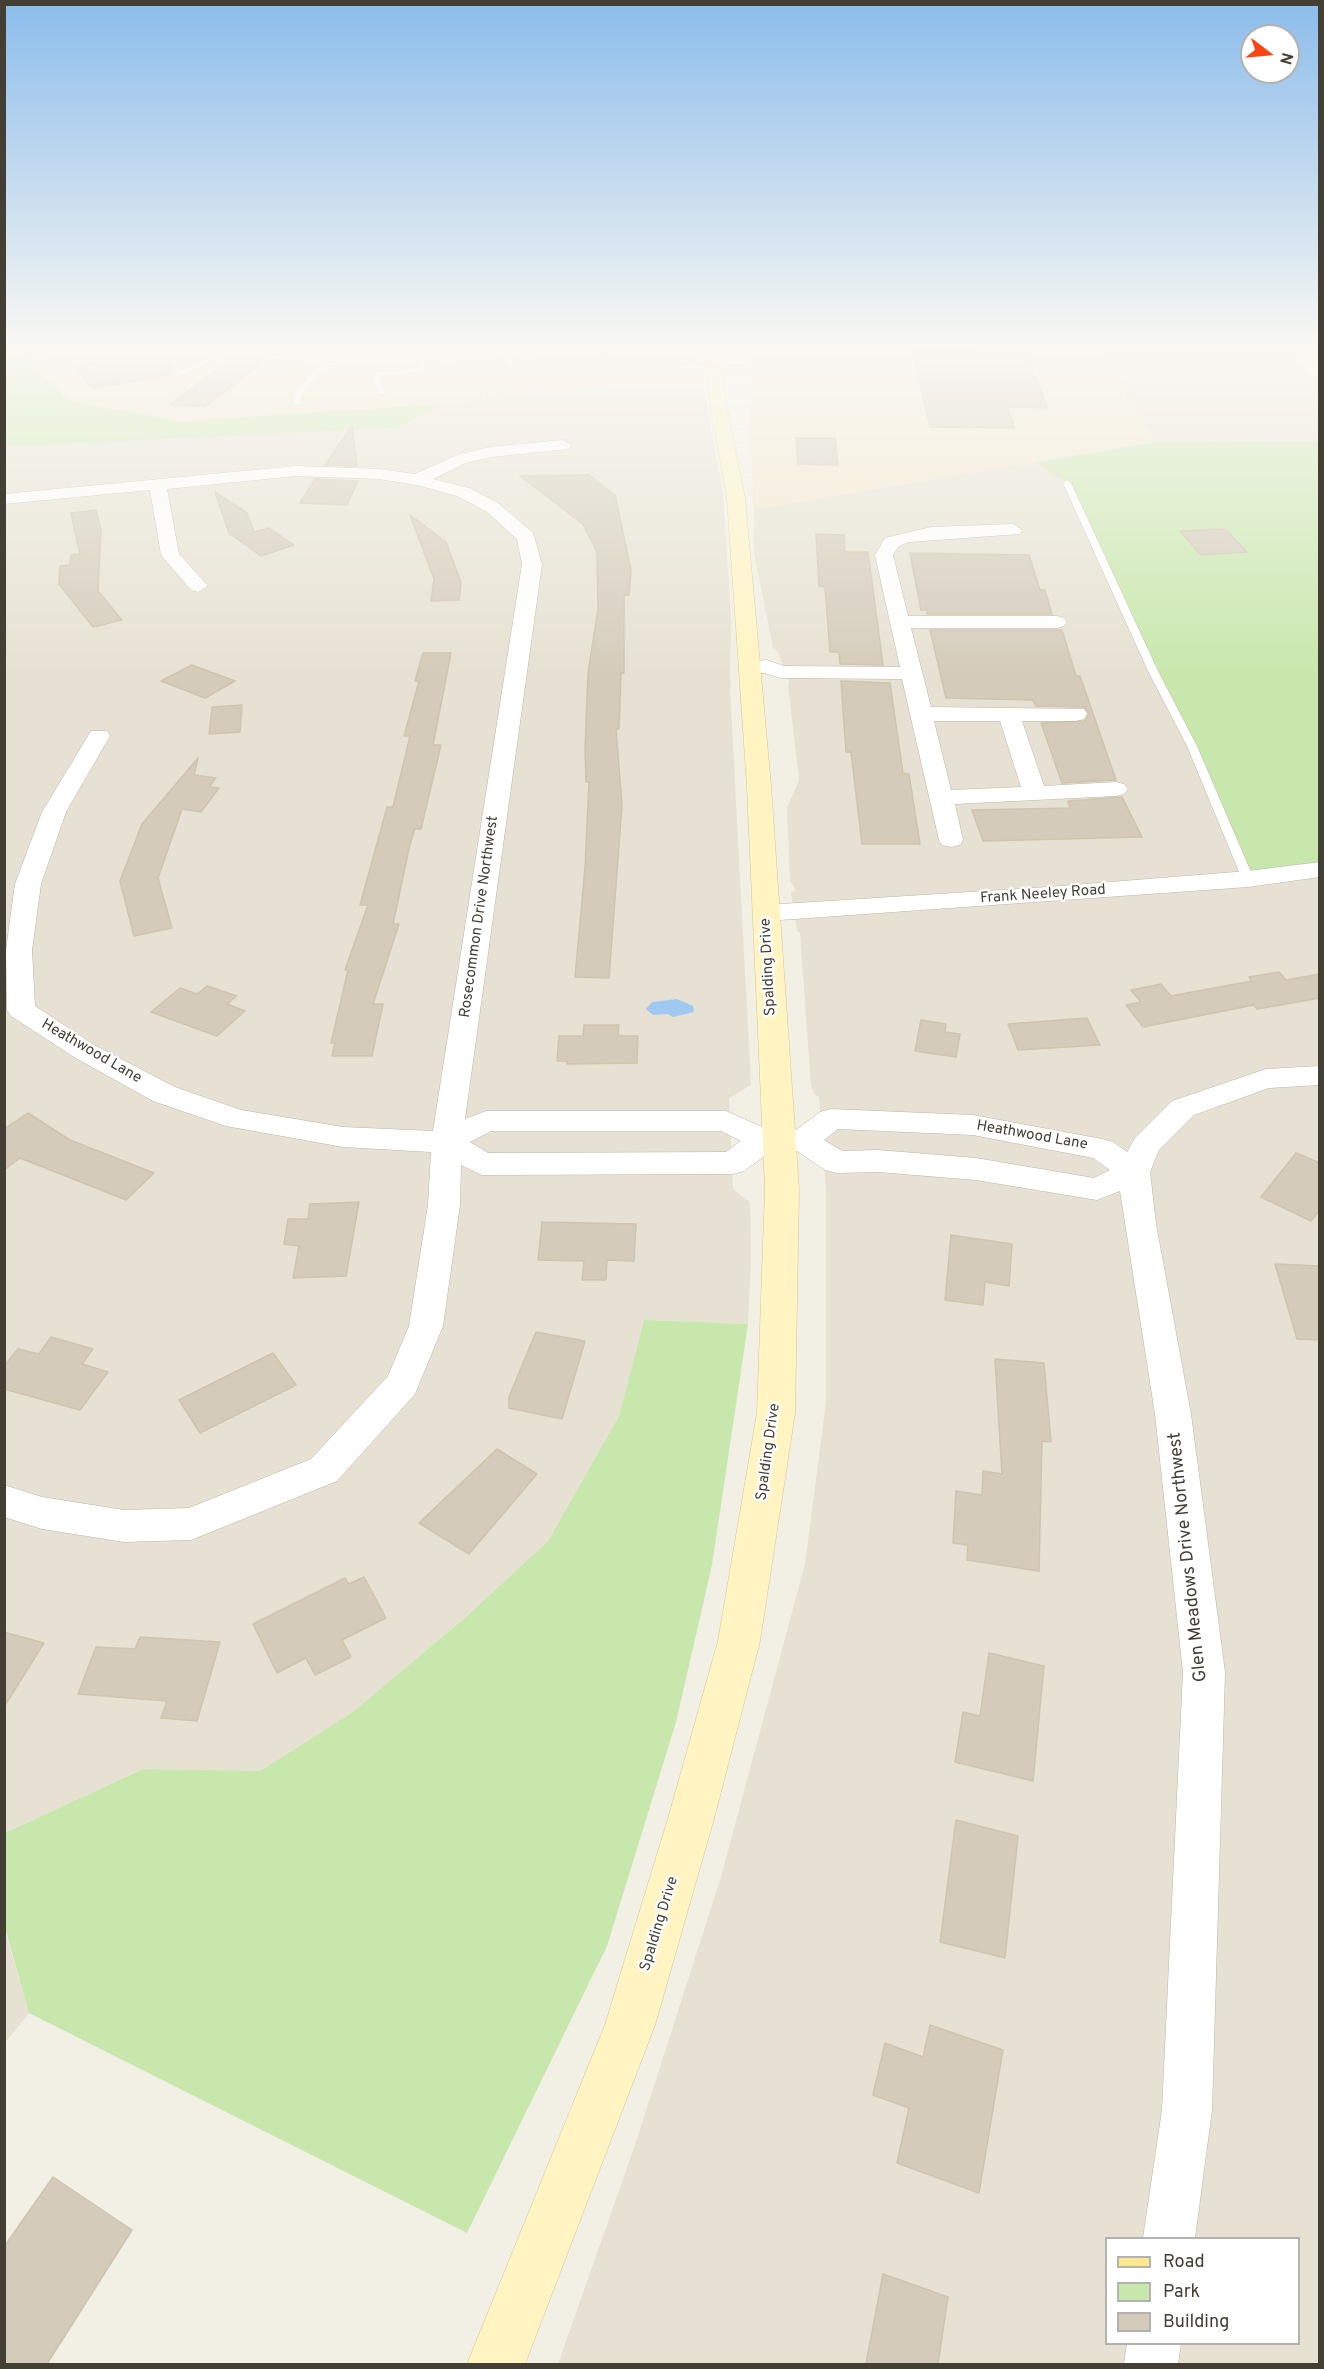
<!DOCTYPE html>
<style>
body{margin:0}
#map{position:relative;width:1324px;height:2369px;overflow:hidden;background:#f2efe4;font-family:Overpass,sans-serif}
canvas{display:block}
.frame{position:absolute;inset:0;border:6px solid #443f34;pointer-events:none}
.legend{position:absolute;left:1105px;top:2237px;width:195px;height:108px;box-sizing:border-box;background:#fff;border:2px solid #b4b2ae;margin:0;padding:8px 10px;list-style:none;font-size:18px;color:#443f34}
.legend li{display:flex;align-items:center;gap:12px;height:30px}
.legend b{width:30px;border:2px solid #b4b2ae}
.north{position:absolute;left:1240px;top:24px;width:60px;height:60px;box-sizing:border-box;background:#fff;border:2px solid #b4b2ae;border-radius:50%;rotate:106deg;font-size:16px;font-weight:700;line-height:24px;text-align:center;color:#443f34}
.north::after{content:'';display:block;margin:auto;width:21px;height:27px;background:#fb4613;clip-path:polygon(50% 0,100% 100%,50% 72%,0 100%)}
</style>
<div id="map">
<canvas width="1324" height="2369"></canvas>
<div class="frame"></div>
<ul class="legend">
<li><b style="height:8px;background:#fee791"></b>Road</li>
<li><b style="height:16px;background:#c8e7ac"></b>Park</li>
<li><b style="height:16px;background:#d4cbba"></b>Building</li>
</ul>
<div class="north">N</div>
</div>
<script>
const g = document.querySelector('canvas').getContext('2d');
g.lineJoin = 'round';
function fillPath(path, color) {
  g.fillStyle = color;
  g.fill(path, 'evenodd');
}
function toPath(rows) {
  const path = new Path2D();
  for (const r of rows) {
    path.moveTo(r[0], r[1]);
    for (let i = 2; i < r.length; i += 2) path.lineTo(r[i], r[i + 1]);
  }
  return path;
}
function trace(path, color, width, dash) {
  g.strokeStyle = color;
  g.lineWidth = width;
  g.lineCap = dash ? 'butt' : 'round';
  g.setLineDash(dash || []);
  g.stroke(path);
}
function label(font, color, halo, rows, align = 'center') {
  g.font = font + ' Overpass,sans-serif';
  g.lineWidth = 4.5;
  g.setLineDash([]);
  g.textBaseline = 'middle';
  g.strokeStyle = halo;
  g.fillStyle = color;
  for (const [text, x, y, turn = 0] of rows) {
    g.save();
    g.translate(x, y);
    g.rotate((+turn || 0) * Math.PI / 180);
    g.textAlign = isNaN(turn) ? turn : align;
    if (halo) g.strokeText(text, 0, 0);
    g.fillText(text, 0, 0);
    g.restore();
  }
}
fillPath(toPath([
 [1097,346,1319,346,1319,441,1156,442],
 [703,385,723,493,731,619,730,690,751,1085,729,1098,733,1189,750,1202,751,1259,748,1324,644,1320,619,1416,548,1541,467,1616,353,1712,260,1771,143,1769,5,1833,5,447,396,428,444,404,584,390],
 [1035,462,1067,483,1319,869,1319,2364,558,2364,635,2145,721,1877,805,1564,826,1402,826,1189,819,1097,814,1094,811,1085,800,933,797,931,791,892,796,890,790,881,787,808,799,780,788,685,789,681,778,652,773,648,754,553,754,509],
 [1106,2238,1298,2238,1298,2344,1106,2344],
 [4,1928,29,2013,5,2043,4,2043]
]), '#e6e1d2');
fillPath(toPath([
 [90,346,697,346,701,349,703,385,584,390,399,408,181,421,70,401,24,357],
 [749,346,1097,346,1156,442,754,509,749,418,753,387]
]), '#f5e7ce');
fillPath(toPath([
 [24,357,70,401,181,421,444,404,396,428,5,447,5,359],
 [1319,441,1319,869,1248,879,1067,483,1035,462,1156,442],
 [644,1320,748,1324,712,1565,676,1722,607,1946,467,2233,29,2013,5,1928,5,1833,143,1769,260,1771,353,1712,467,1616,548,1541,619,1416]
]), '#c8e7ac');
fillPath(toPath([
 [677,999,693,1006,694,1012,673,1017,668,1014,653,1015,646,1009,652,1002]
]), '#9fc9f0');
const building = toPath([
 [911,346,1008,348,1013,360,1029,360,1048,408,1007,407,1015,428,930,427,911,346],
 [244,350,254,355,261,364,205,407,170,404,244,350],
 [157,352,175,370,173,374,93,388,74,366,157,352],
 [352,425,357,466,325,465,352,425],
 [796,438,835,438,838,465,798,464,796,438],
 [589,475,615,495,631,570,629,595,624,595,624,673,621,673,619,729,616,729,622,805,609,978,575,977,585,868,589,782,586,782,585,748,588,673,598,609,597,552,583,524,520,476,589,475],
 [315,479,358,481,347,505,300,503,315,479],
 [215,492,247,513,254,532,269,528,294,545,261,556,229,533,215,492],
 [96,510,101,530,98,591,122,620,93,627,59,584,60,566,70,565,71,555,80,554,71,513,96,510],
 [410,515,446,542,461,583,459,600,431,601,434,579,410,515],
 [1225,529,1247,552,1201,555,1180,531,1225,529],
 [816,534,844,535,845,552,868,552,883,665,840,664,839,652,830,652,825,587,819,586,816,534],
 [910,553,1029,555,1040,590,1045,590,1052,614,927,614,927,610,921,610,910,553],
 [930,630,1062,630,1076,676,1080,676,1116,780,1062,783,1041,723,1085,721,1089,713,1084,707,1036,706,1033,700,946,698,930,630],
 [423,653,451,653,433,745,441,745,421,829,415,829,410,844,393,924,399,924,373,1004,383,1004,372,1056,332,1056,335,1043,331,1043,348,970,345,970,368,905,360,905,387,807,393,807,410,736,404,736,419,681,415,681,423,653],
 [192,665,235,681,205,698,161,681,192,665],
 [841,681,890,683,903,773,909,774,920,844,862,844,851,752,846,752,841,681],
 [242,705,240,732,209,734,212,707,242,705],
 [198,758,194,775,216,778,209,787,219,788,201,812,182,809,158,878,172,928,134,936,120,881,142,824,198,758],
 [1122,797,1142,837,983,841,972,810,1070,808,1068,801,1122,797],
 [1279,972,1286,980,1320,974,1320,998,1257,1009,1254,1005,1143,1027,1126,1005,1141,1002,1131,990,1161,984,1171,996,1252,981,1249,977,1279,972],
 [207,986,237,996,227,1004,245,1011,217,1036,151,1012,180,988,197,994,207,986],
 [1087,1018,1100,1045,1018,1050,1008,1024,1087,1018],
 [921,1020,946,1024,945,1032,960,1034,956,1057,915,1051,921,1020],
 [584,1025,619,1025,618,1036,638,1036,637,1063,567,1064,567,1061,557,1061,559,1036,583,1036,584,1025],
 [28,1113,70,1140,154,1173,126,1200,20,1158,4,1170,4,1129,28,1113],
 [1296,1153,1320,1163,1320,1210,1311,1221,1261,1197,1296,1153],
 [359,1202,346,1276,293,1278,299,1246,284,1244,288,1219,308,1219,310,1204,359,1202],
 [542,1222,636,1224,634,1261,607,1260,606,1280,582,1280,584,1261,538,1260,542,1222],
 [951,1235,1012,1244,1009,1286,985,1282,983,1305,945,1300,951,1235],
 [1275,1264,1320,1266,1320,1340,1297,1339,1275,1264],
 [536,1332,585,1341,562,1419,509,1408,509,1397,536,1332],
 [51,1337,93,1349,82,1364,108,1372,80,1410,4,1389,4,1366,18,1349,39,1354,51,1337],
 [273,1353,296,1385,200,1433,179,1400,273,1353],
 [995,1359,1044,1363,1051,1442,1042,1441,1039,1571,967,1560,968,1545,953,1543,956,1491,982,1495,983,1471,1002,1474,995,1359],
 [497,1449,537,1474,469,1554,419,1523,497,1449],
 [364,1577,386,1618,342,1640,351,1657,315,1675,306,1658,277,1673,253,1624,345,1578,349,1584,364,1577],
 [4,1632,44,1643,4,1707,4,1632],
 [140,1637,220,1642,197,1721,161,1718,167,1701,78,1694,96,1647,135,1649,140,1637],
 [989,1653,1044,1666,1033,1781,955,1762,963,1712,980,1716,989,1653],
 [956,1820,1018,1836,1005,1958,940,1942,956,1820],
 [930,2025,1003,2050,979,2193,897,2163,909,2108,873,2095,885,2043,923,2057,930,2025],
 [53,2177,132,2230,47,2364,4,2364,4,2247,53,2177],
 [883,2274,948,2297,938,2364,866,2364,883,2274]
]);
fillPath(building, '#d4cbba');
trace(building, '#cfc4ad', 1.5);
const lane = toPath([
 [236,346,246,346,182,375,175,373,236,346],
 [281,346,291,346,270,356,263,354,281,346],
 [440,346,446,346,450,359,444,359,440,346],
 [594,346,600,346,607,358,601,358,594,346],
 [502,350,508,350,514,366,508,366,502,350],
 [419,356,423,358,428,372,382,376,381,381,386,393,379,395,373,381,376,372,420,368,415,358,419,356],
 [326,358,333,360,305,389,299,405,293,405,294,392,326,358],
 [681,365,714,365,718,367,714,369,684,369,681,365],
 [1067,480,1071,483,1158,671,1197,746,1254,879,1252,882,1248,883,1242,879,1187,746,1148,671,1063,483,1067,480]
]);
const street = toPath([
 [241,346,260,346,270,350,329,355,454,351,518,346,575,346,568,350,454,361,329,365,267,358,241,346],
 [1291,346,1305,346,1320,368,1320,376,1310,376,1291,346],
 [563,440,571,445,569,449,491,457,465,463,433,479,469,488,498,503,533,533,542,564,465,1119,486,1111,726,1111,769,1130,796,1130,820,1112,831,1109,973,1115,1102,1139,1113,1142,1127,1152,1135,1138,1172,1101,1266,1069,1320,1066,1320,1085,1269,1088,1194,1115,1159,1150,1150,1172,1156,1224,1191,1414,1225,1672,1212,2110,1195,2238,1143,2238,1162,2110,1183,1672,1155,1414,1120,1191,1097,1200,976,1180,878,1172,836,1173,825,1170,797,1151,771,1151,744,1171,733,1174,482,1175,461,1165,460,1205,443,1326,415,1394,337,1481,191,1540,124,1542,42,1529,4,1517,4,1485,42,1497,124,1510,189,1508,311,1459,388,1376,409,1326,428,1205,431,1152,343,1147,226,1126,153,1101,74,1057,11,1016,7,1010,6,950,15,884,42,812,91,731,107,731,110,736,66,812,41,884,32,950,35,1006,94,1045,175,1087,241,1110,343,1127,433,1131,522,564,517,539,486,511,457,496,417,485,379,479,296,476,167,489,179,554,208,586,198,592,191,590,161,555,150,490,4,504,4,494,296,466,379,469,415,474,460,454,491,447,563,440],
 [838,1129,973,1135,1093,1158,1110,1170,1094,1178,976,1158,878,1150,842,1151,824,1140,838,1129],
 [491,1131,721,1131,741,1141,726,1152,488,1153,470,1142,491,1131],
 [1013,524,1022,530,1020,534,909,542,899,546,893,555,908,616,1057,616,1064,618,1067,622,1064,626,1057,628,911,628,931,707,1084,709,1087,714,1084,719,1076,721,1022,721,1044,786,1116,782,1124,784,1128,789,1124,794,1116,796,955,804,963,840,960,845,951,847,942,845,939,840,902,679,781,678,764,673,743,672,740,667,743,662,767,660,784,666,900,667,875,555,885,538,931,527,1013,524],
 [934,721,1000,721,1021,787,951,790,934,721],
 [1320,862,1320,877,1248,887,766,921,757,919,753,913,757,907,766,905,1048,887,1248,871,1320,862],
 [1127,2344,1181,2344,1178,2364,1124,2364,1127,2344]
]);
const secondary = toPath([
 [705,346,721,346,726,404,745,498,771,786,799,1189,795,1413,760,1641,715,1815,655,2025,525,2364,467,2364,605,2025,669,1815,718,1641,757,1413,765,1189,747,786,727,498,710,404,705,346]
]);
const primary = toPath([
 [27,346,65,346,57,351,4,359,4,349,27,346]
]);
trace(lane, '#beb7a7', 1);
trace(street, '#beb7a7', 1);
trace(secondary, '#d3c693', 1);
trace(primary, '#e4c561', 1);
fillPath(lane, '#fff');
fillPath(street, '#fff');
fillPath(secondary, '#fff4c2');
fillPath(primary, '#fee791');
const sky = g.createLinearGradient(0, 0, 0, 678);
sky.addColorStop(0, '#8bbceb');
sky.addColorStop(0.51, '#f9f8f3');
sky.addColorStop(1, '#f9f8f300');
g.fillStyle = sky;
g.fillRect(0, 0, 1324, 678);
label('15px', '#443f34', '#fff', [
 ["Frank Neeley Road",1043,895,-4],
 ["Rosecommon Drive Northwest",480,917,-82],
 ["Spalding Drive",769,967,-93],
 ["Heathwood Lane",91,1052,30],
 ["Heathwood Lane",1032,1136,10],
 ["Spalding Drive",769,1452,-82],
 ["Spalding Drive",660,1924,-73]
]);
label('18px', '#443f34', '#fff', [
 ["Glen Meadows Drive Northwest",1189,1557,-96]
]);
</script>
